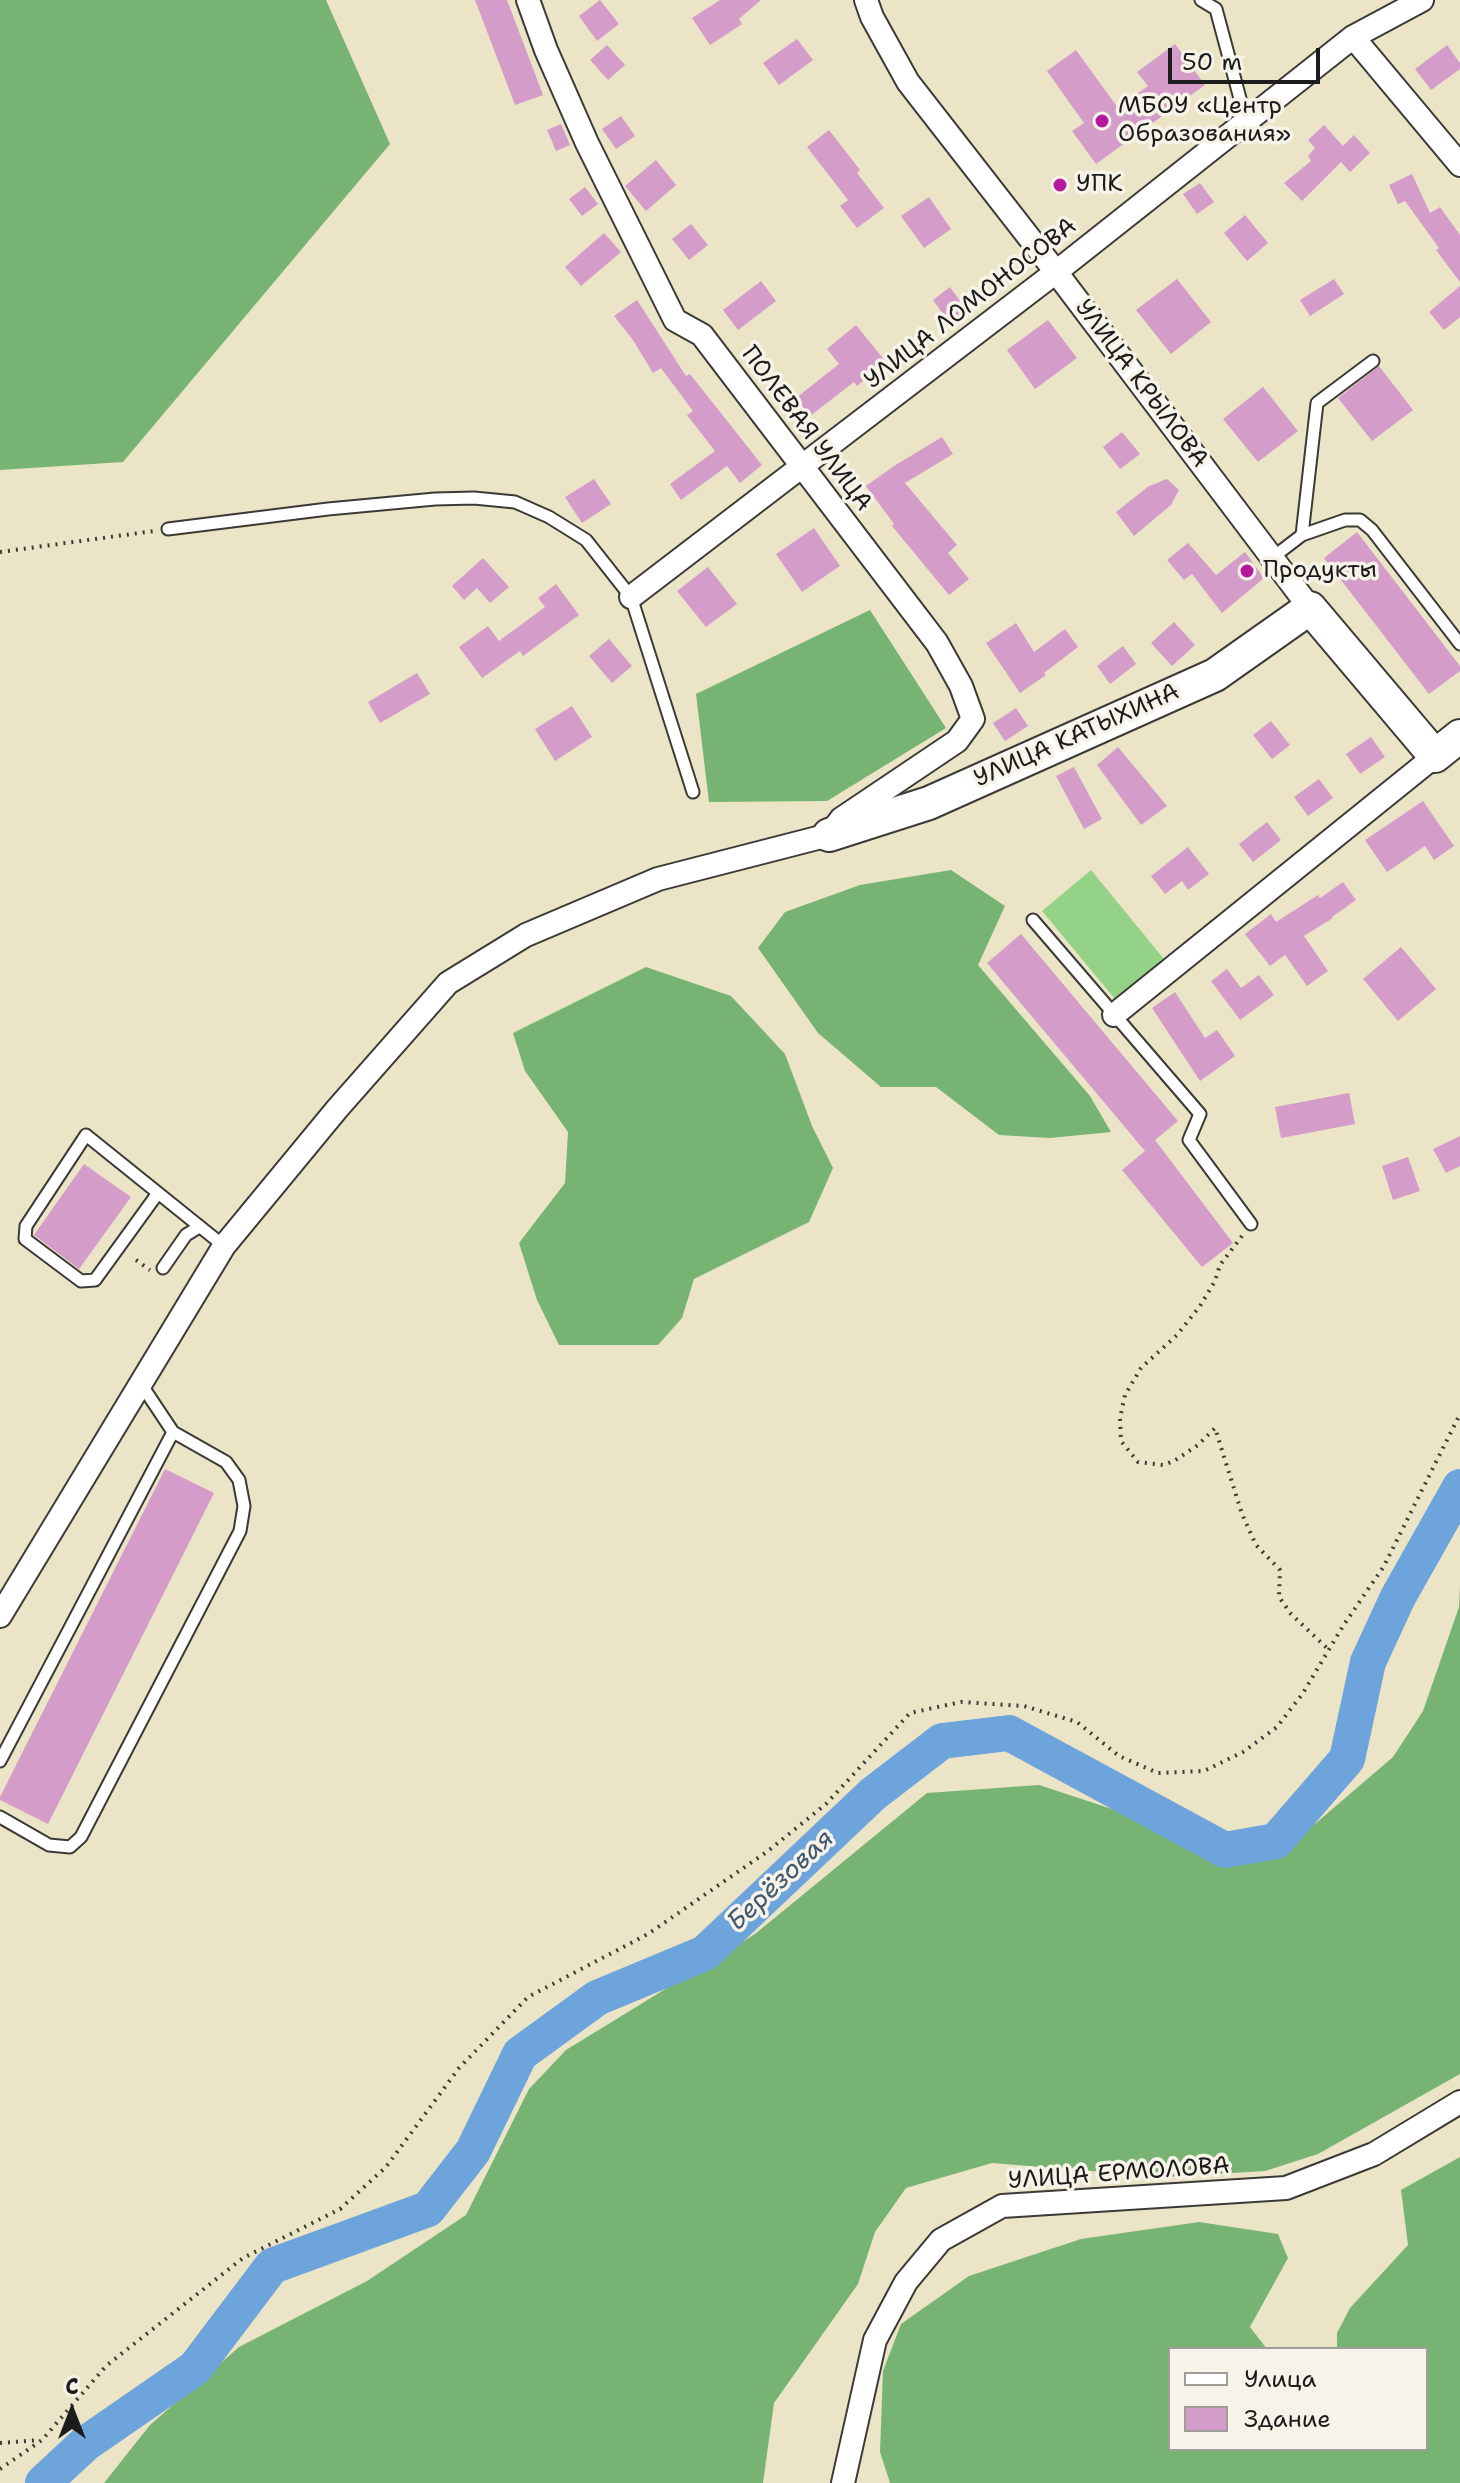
<!DOCTYPE html>
<meta charset="utf-8">
<style>
body{margin:0}
#map{position:relative;width:1460px;height:2483px;overflow:hidden;background:#ebe4c6;font-family:"Shantell Sans",sans-serif}
canvas{display:block}
.legend{position:absolute;left:1168px;top:2347px;width:260px;height:104px;box-sizing:border-box;background:#f7f3e8;border:2px solid #9f9d96;margin:0;padding:10px 14px;list-style:none;font-size:24px;color:#1c1c1c}
.legend li{display:flex;align-items:center;gap:16px;height:40px}
.legend b{width:40px;border:2px solid #9f9d96}
.north{position:absolute;left:32px;top:2371px;width:80px;height:80px;-webkit-text-stroke:6px #f7f3e8;paint-order:stroke;rotate:0deg;font-size:22px;font-weight:700;line-height:32px;text-align:center;color:#1c1c1c}
.north::after{content:'';display:block;margin:auto;width:28px;height:36px;background:#1c1c1c;clip-path:polygon(50% 0,100% 100%,50% 72%,0 100%)}
.scale{position:absolute;left:1168px;top:48px;width:152px;height:36px;box-sizing:border-box;border:4px solid #1c1c1c;border-top:0;padding-left:10px;font-size:24px;line-height:28px;white-space:nowrap;color:#1c1c1c;-webkit-text-stroke:6px #f7f3e8;paint-order:stroke}
</style>
<div id="map">
<canvas width="1460" height="2483"></canvas>
<ul class="legend">
<li><b style="height:10px;background:#fff"></b>Улица</li>
<li><b style="height:22px;background:#d49dc9"></b>Здание</li>
</ul>
<div class="north">С</div>
<div class="scale">50 m</div>
</div>
<script>
const g = document.querySelector('canvas').getContext('2d');
g.lineJoin = 'round';
function fillPath(path, color) {
  g.fillStyle = color;
  g.fill(path, 'evenodd');
}
function toPath(rows) {
  const path = new Path2D();
  for (const r of rows) {
    path.moveTo(r[0], r[1]);
    for (let i = 2; i < r.length; i += 2) path.lineTo(r[i], r[i + 1]);
  }
  return path;
}
function trace(path, color, width, dash) {
  g.strokeStyle = color;
  g.lineWidth = width;
  g.lineCap = dash ? 'butt' : 'round';
  g.setLineDash(dash || []);
  g.stroke(path);
}
function label(font, color, halo, rows, align = 'center') {
  g.font = font + ' "Shantell Sans",sans-serif';
  g.lineWidth = 7;
  g.setLineDash([]);
  g.textBaseline = 'middle';
  g.strokeStyle = halo;
  g.fillStyle = color;
  for (const [text, x, y, turn = 0] of rows) {
    g.save();
    g.translate(x, y);
    g.rotate((+turn || 0) * Math.PI / 180);
    g.textAlign = isNaN(turn) ? turn : align;
    if (halo) g.strokeText(text, 0, 0);
    g.fillText(text, 0, 0);
    g.restore();
  }
}
fillPath(toPath([
 [1091,870,1164,959,1115,999,1042,911]
]), '#94d288');
fillPath(toPath([
 [0,0,326,0,390,144,123,462,0,470],
 [870,610,946,728,827,801,709,802,696,694],
 [951,870,1005,906,978,965,1090,1096,1111,1132,1050,1138,999,1135,936,1087,881,1087,818,1033,758,948,785,912,860,885],
 [646,967,731,996,785,1054,812,1126,833,1168,809,1222,694,1279,682,1318,658,1345,559,1345,537,1300,519,1243,565,1183,568,1132,525,1071,513,1033],
 [1460,1585,1460,2074,1318,2154,1265,2171,1166,2177,992,2163,906,2188,875,2232,858,2284,774,2403,763,2483,104,2483,150,2425,239,2347,367,2281,466,2215,529,2089,566,2050,755,1934,927,1793,1039,1785,1118,1811,1211,1859,1263,1859,1288,1847,1393,1757,1423,1711,1459,1607],
 [1460,2157,1460,2483,890,2483,880,2452,883,2371,901,2324,969,2276,1081,2239,1199,2222,1278,2234,1288,2258,1250,2327,1267,2349,1170,2349,1170,2449,1426,2449,1426,2349,1337,2349,1337,2333,1350,2308,1408,2245,1401,2190]
]), '#77b474');
trace(toPath([
 [43,2483,85,2444,195,2368,272,2266,428,2209,473,2151,520,2054,597,1998,705,1953,873,1794,942,1741,1009,1733,1225,1850,1276,1841,1347,1759,1368,1662,1398,1597,1460,1487]
]), '#6ca4db', 36);
fillPath(toPath([
 [475,0,507,0,543,95,515,105],
 [600,0,619,24,597,41,579,16],
 [720,0,761,0,739,19,742,24,710,45,692,18],
 [797,39,813,60,779,85,763,63],
 [1175,44,1205,85,1096,164,1072,131,1084,123,1047,71,1076,50,1118,108,1148,86,1137,72],
 [607,45,625,65,608,80,590,60],
 [1447,45,1460,63,1460,69,1431,90,1415,69],
 [621,116,635,136,616,149,602,129],
 [561,124,570,145,556,151,547,130],
 [1324,125,1343,146,1354,135,1370,153,1350,172,1341,162,1302,201,1284,183,1311,161,1308,156,1315,148,1308,140],
 [829,130,860,170,857,173,884,208,857,228,840,206,848,200,807,147],
 [656,160,676,185,646,211,625,186],
 [1412,174,1430,213,1440,207,1460,235,1460,282,1436,250,1439,248,1405,201,1398,204,1389,185],
 [1200,183,1214,202,1197,214,1183,194],
 [585,187,598,204,582,216,569,199],
 [929,197,951,229,924,248,901,216],
 [1245,215,1268,243,1247,261,1224,233],
 [691,224,708,245,689,260,672,239],
 [604,233,621,252,581,286,565,267],
 [1177,279,1211,322,1171,354,1136,310],
 [1334,279,1344,294,1310,316,1300,300],
 [761,281,776,301,738,330,723,310],
 [1460,286,1460,317,1444,330,1429,312],
 [950,287,968,312,950,324,933,300],
 [637,300,686,376,690,374,762,465,740,483,727,466,681,500,670,484,715,451,687,415,693,411,661,368,653,373,633,340,614,316],
 [1048,320,1077,358,1035,389,1007,350],
 [856,325,886,362,857,386,854,382,810,416,796,398,839,364,827,349],
 [1379,366,1413,410,1372,441,1338,398],
 [1263,387,1298,431,1258,462,1223,419],
 [1122,432,1140,454,1120,469,1103,447],
 [942,437,953,454,905,483,957,545,948,553,969,579,949,595,892,526,894,524,866,486,894,466],
 [594,479,611,504,582,523,565,497],
 [1167,479,1179,490,1171,505,1134,536,1116,512,1149,486],
 [814,528,840,566,802,592,776,554],
 [1357,532,1460,666,1460,671,1429,694,1324,558],
 [1188,543,1216,575,1245,552,1264,578,1222,613,1192,574,1184,580,1167,560],
 [483,558,509,587,490,603,477,588,464,600,452,586],
 [708,567,737,604,706,627,677,591],
 [556,584,579,615,523,656,520,651,482,678,459,647,488,626,499,641,545,607,538,598],
 [1174,622,1195,645,1172,666,1151,643],
 [1016,623,1034,652,1065,629,1078,647,1044,673,1046,675,1020,693,986,643],
 [609,639,632,666,612,683,589,656],
 [1123,646,1136,664,1110,684,1097,666],
 [417,673,430,694,380,723,368,702],
 [572,706,592,737,555,761,535,729],
 [1016,708,1028,726,1005,741,993,723],
 [1271,721,1290,745,1272,759,1253,735],
 [1371,737,1385,757,1360,774,1346,754],
 [1118,747,1167,806,1141,825,1097,765],
 [1074,767,1102,819,1084,829,1056,776],
 [1319,779,1333,798,1308,816,1294,797],
 [1423,801,1454,846,1434,860,1425,846,1387,872,1365,840],
 [1267,822,1281,840,1253,862,1239,844],
 [1188,847,1209,874,1188,890,1182,881,1165,894,1151,876],
 [1343,882,1356,900,1332,917,1333,918,1304,936,1328,971,1307,986,1285,955,1270,966,1245,934,1271,914,1276,922,1318,895,1320,898],
 [1021,934,1178,1121,1155,1140,1233,1243,1202,1267,1122,1170,1145,1151,987,963],
 [1401,947,1436,989,1398,1021,1363,979],
 [1227,969,1241,988,1259,975,1274,995,1240,1020,1211,981],
 [1175,992,1205,1038,1217,1030,1235,1056,1200,1081,1152,1008],
 [1349,1093,1355,1124,1281,1138,1275,1107],
 [1460,1136,1460,1166,1446,1173,1433,1149],
 [1408,1157,1420,1191,1393,1200,1382,1166],
 [84,1164,131,1197,79,1269,34,1235],
 [165,1469,214,1493,48,1824,0,1800,0,1797]
]), '#d49dc9');
const lane = toPath([
 [1201,0,1216,9,1246,121],
 [168,529,328,509,435,499,474,498,515,502,549,517,586,540,631,597,693,792],
 [1302,535,1317,403,1373,361],
 [1272,558,1302,535,1345,520,1360,520,1372,530,1460,644],
 [1033,920,1200,1114,1189,1140,1251,1224],
 [158,1193,95,1280,81,1281,25,1239,26,1226,86,1135,224,1246],
 [163,1268,186,1235,199,1227],
 [0,1761,173,1432],
 [0,1817,49,1845,70,1847,81,1837,240,1531,244,1506,239,1480,226,1462,173,1432,141,1384]
]);
const street = toPath([
 [866,0,872,17,908,82,1056,272,1310,608],
 [1353,37,1460,165],
 [631,597,1056,272,1353,37,1422,0],
 [1114,1015,1435,756],
 [0,1616,224,1246,337,1109,448,983,526,935,658,879,829,835,841,819,957,741,973,719,961,686,937,643,702,335,675,320,587,143,546,50,528,0],
 [843,2483,875,2340,906,2282,941,2240,1002,2206,1286,2188,1374,2154,1460,2102]
]);
const secondary = toPath([
 [829,835,929,803,1215,675,1310,608,1435,756,1460,736]
]);
trace(lane, '#3b3a36', 15);
trace(street, '#3b3a36', 26);
trace(secondary, '#3b3a36', 36);
trace(toPath([
 [0,552,154,531],
 [1242,1236,1220,1265,1215,1281,1200,1306,1177,1335,1141,1368,1125,1395,1120,1418,1121,1441,1138,1462,1163,1465,1174,1461,1198,1445,1215,1428,1242,1514,1256,1545,1280,1570,1279,1597,1291,1614,1329,1650],
 [136,1260,150,1270],
 [0,2443,40,2440],
 [0,2469,42,2440,106,2366,243,2258,340,2209,386,2167,459,2068,528,1997,648,1934,768,1851,826,1804,910,1713,961,1702,1024,1706,1077,1722,1119,1756,1158,1773,1204,1771,1243,1752,1277,1727,1303,1693,1343,1626,1384,1566,1460,1414]
]), '#3b3a36', 4, [2, 6]);
trace(lane, '#fff', 11);
trace(street, '#fff', 22);
trace(secondary, '#fff', 32);
for (const [x, y, r, color] of [
 [1102,121,8,"#b5179e"],
 [1060,185,8,"#b5179e"],
 [1247,571,8,"#b5179e"]
]) {
  const dot = new Path2D();
  dot.arc(x, y, r, 0, 2 * Math.PI);
  g.fillStyle = color;
  g.fill(dot);
  trace(dot, '#f7f3e8', 3);
}
label('24px', '#1c1c1c', '#f7f3e8', [
 ["МБОУ «Центр",1118,107],
 ["Образования»",1118,135],
 ["УПК",1076,185],
 ["Продукты",1263,571]
], 'left');
label('24px', '#1c1c1c', '#f7f3e8', [
 ["УЛИЦА ЛОМОНОСОВА",971,304,-38],
 ["УЛИЦА КРЫЛОВА",1141,384,53],
 ["ПОЛЕВАЯ УЛИЦА",806,429,53],
 ["УЛИЦА КАТЫХИНА",1077,736,-24],
 ["УЛИЦА ЕРМОЛОВА",1119,2174,-4]
]);
label('italic 26px', '#405972', '#f7f3e8', [
 ["Берёзовая",781,1881,-43]
]);
</script>
